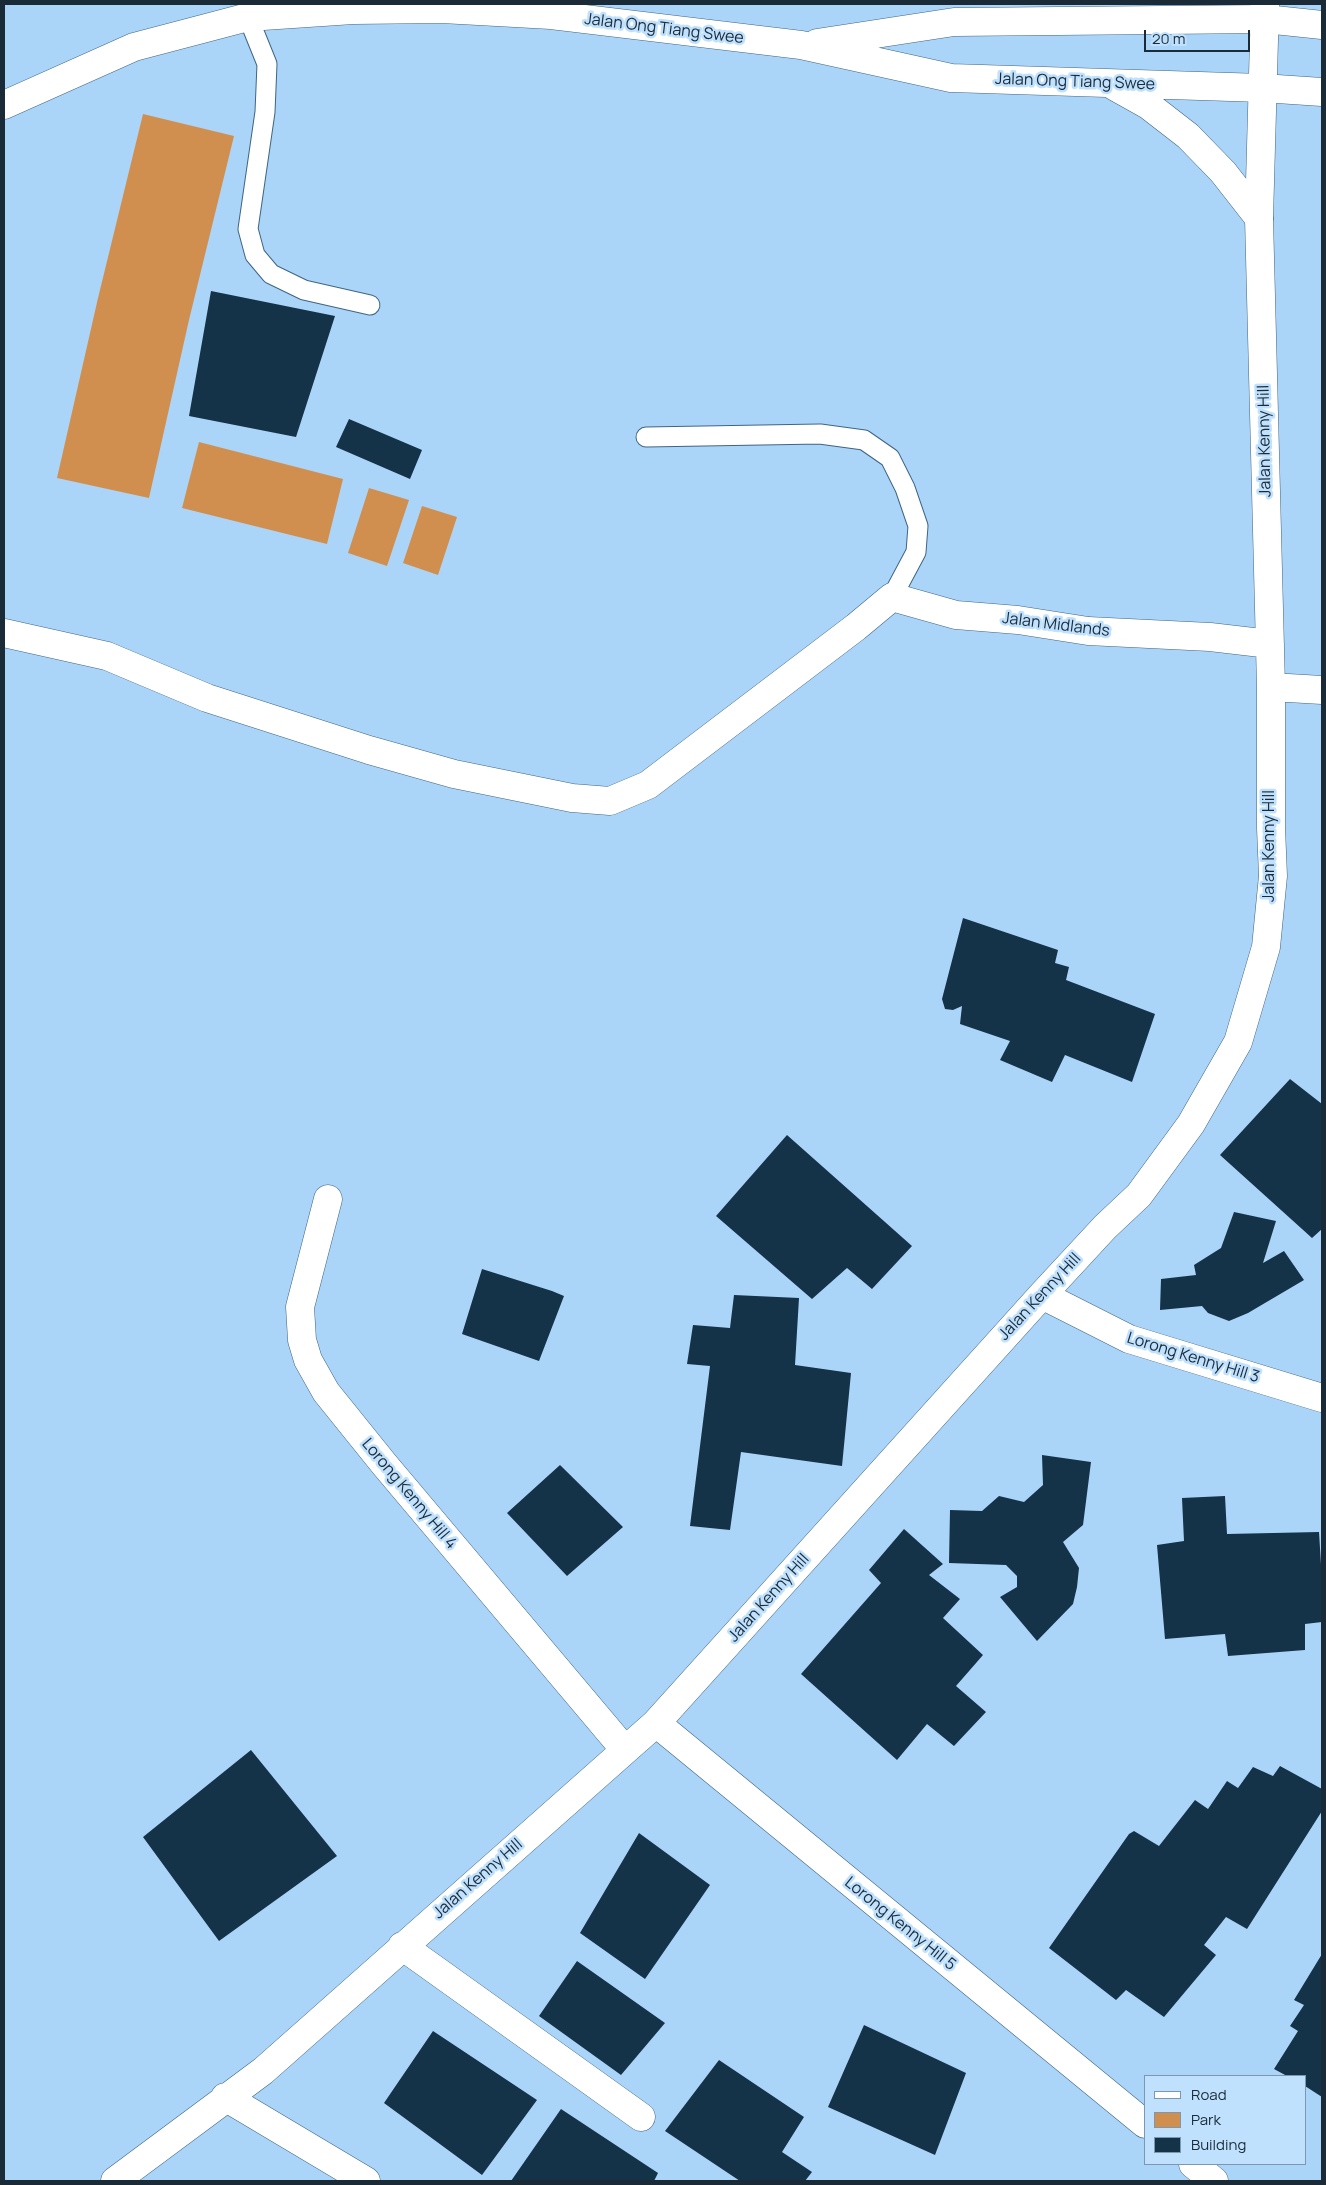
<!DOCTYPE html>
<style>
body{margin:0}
#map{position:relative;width:1326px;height:2185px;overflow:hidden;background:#abd5f8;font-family:Manrope,sans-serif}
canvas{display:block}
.frame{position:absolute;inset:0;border:5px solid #1a2a37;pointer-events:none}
.legend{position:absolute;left:1144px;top:2075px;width:162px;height:90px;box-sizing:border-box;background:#bfe1fd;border:1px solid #7d98ae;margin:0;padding:6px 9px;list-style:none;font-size:15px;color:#1a2a37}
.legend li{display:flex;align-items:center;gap:10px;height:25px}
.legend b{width:25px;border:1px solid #7d98ae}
.scale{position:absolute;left:1144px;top:30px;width:106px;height:22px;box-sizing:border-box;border:2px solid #1a2a37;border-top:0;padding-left:6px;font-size:15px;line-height:18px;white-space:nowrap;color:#1a2a37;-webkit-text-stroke:4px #bfe1fd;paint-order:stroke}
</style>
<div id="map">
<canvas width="1326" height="2185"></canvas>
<div class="frame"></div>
<ul class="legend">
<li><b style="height:6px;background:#fff"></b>Road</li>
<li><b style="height:14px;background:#d18f4f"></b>Park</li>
<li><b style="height:14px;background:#143248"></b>Building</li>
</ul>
<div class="scale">20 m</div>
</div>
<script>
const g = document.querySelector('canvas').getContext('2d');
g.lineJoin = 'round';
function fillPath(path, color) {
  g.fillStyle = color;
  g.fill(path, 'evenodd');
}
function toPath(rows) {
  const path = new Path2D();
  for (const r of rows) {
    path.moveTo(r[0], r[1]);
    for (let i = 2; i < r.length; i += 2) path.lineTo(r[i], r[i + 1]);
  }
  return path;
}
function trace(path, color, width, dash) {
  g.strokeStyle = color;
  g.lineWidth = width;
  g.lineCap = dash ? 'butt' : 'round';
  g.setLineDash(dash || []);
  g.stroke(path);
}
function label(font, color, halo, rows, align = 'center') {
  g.font = font + ' Manrope,sans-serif';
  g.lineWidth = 5;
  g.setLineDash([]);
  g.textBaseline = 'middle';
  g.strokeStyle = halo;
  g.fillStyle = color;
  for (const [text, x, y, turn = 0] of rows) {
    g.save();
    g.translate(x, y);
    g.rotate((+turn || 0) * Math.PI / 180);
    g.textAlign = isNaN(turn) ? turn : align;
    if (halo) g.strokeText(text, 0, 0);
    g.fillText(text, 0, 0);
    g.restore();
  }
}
fillPath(toPath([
 [143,114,234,136,189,320,149,498,57,478,98,298],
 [199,442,343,479,327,544,182,508],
 [369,488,409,500,387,566,348,553],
 [422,506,457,517,438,575,403,563]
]), '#d18f4f');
fillPath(toPath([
 [211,291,335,316,296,437,189,416],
 [349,419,422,450,410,479,336,447],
 [963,918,1058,950,1055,963,1069,967,1066,980,1155,1014,1132,1082,1065,1055,1052,1082,1000,1060,1010,1041,960,1024,962,1006,953,1010,945,1009,942,999],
 [1290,1079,1322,1104,1322,1229,1312,1238,1220,1155],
 [787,1135,912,1246,872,1289,847,1268,812,1299,716,1216],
 [1234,1212,1276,1221,1263,1263,1284,1251,1304,1280,1248,1313,1229,1321,1208,1313,1202,1306,1160,1310,1161,1279,1196,1275,1194,1265,1221,1248],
 [482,1269,552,1291,564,1296,539,1361,462,1334],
 [734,1295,799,1298,795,1365,851,1373,842,1466,741,1452,730,1530,690,1526,710,1366,687,1364,693,1325,730,1328],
 [1042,1455,1091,1462,1083,1525,1063,1542,1079,1568,1077,1587,1073,1604,1037,1641,1000,1597,1017,1587,1017,1576,1006,1565,949,1563,950,1510,982,1511,999,1496,1024,1502,1043,1485],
 [560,1465,623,1527,567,1576,507,1513],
 [1225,1496,1227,1534,1319,1532,1322,1581,1322,1622,1305,1624,1305,1650,1228,1656,1225,1634,1165,1639,1157,1545,1184,1541,1182,1498],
 [904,1529,943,1564,929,1575,960,1599,943,1618,983,1655,956,1686,986,1712,954,1746,927,1724,897,1760,801,1674,881,1583,869,1570],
 [251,1750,337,1856,219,1941,143,1837],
 [1280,1766,1322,1789,1322,1811,1247,1929,1226,1917,1204,1945,1216,1955,1164,2017,1126,1990,1116,2000,1049,1948,1129,1834,1134,1831,1159,1846,1195,1800,1208,1809,1227,1781,1238,1788,1253,1767,1273,1776],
 [639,1833,710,1885,645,1979,580,1933],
 [1322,1954,1322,2097,1305,2086,1305,2076,1287,2076,1274,2069,1298,2031,1290,2026,1304,2005,1294,2000],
 [577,1961,665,2023,621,2075,539,2016],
 [864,2025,966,2073,935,2155,828,2107],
 [433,2031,537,2100,482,2175,384,2103],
 [719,2060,804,2117,782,2152,812,2172,805,2181,740,2181,665,2131],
 [561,2109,658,2173,654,2181,511,2181]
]), '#143248');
const service = toPath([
 [248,17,267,64,265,112,248,229,255,255,271,274,304,290,370,305],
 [646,437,820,434,864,440,890,458,905,488,918,526,916,552,892,597]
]);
const minor = toPath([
 [4,633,107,656,207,698,369,750,454,774,572,798,610,801,648,785,856,627,892,597,956,615,1018,620,1088,631,1210,637,1270,644],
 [1271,687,1322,690],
 [328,1199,300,1307,302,1340,308,1360,326,1392,384,1464,625,1750],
 [1042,1295,1129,1339,1322,1398],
 [656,1723,1145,2124],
 [402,1946,641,2117],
 [225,2097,366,2181],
 [1193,2164,1214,2181],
 [115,2181,263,2071,656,1723,1042,1295,1105,1227,1139,1195,1191,1124,1238,1042,1266,947,1273,876,1271,828,1271,687,1259,218,1265,4]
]);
const secondary = toPath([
 [817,43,954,22,1265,19,1322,25],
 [1114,86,1148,105,1188,136,1223,172,1259,218],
 [4,105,134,47,248,17,353,10,442,9,551,15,801,45,951,78,1262,88,1322,92]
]);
trace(service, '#3e6583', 21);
trace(minor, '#3e6583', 29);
trace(secondary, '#3e6583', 29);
trace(service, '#fff', 19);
trace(minor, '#fff', 28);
trace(secondary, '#fff', 28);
label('16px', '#1a2a37', '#bfe1fd', [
 ["Jalan Ong Tiang Swee",664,29,7],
 ["Jalan Ong Tiang Swee",1075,82,2],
 ["Jalan Kenny Hill",1265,441,-91],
 ["Jalan Midlands",1056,625,7],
 ["Jalan Kenny Hill",1270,846,-90],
 ["Jalan Kenny Hill",1040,1297,-47],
 ["Lorong Kenny Hill 3",1193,1358,17],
 ["Lorong Kenny Hill 4",409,1494,50],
 ["Jalan Kenny Hill",769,1598,-48],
 ["Jalan Kenny Hill",478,1879,-41],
 ["Lorong Kenny Hill 5",900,1924,39]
]);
</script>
